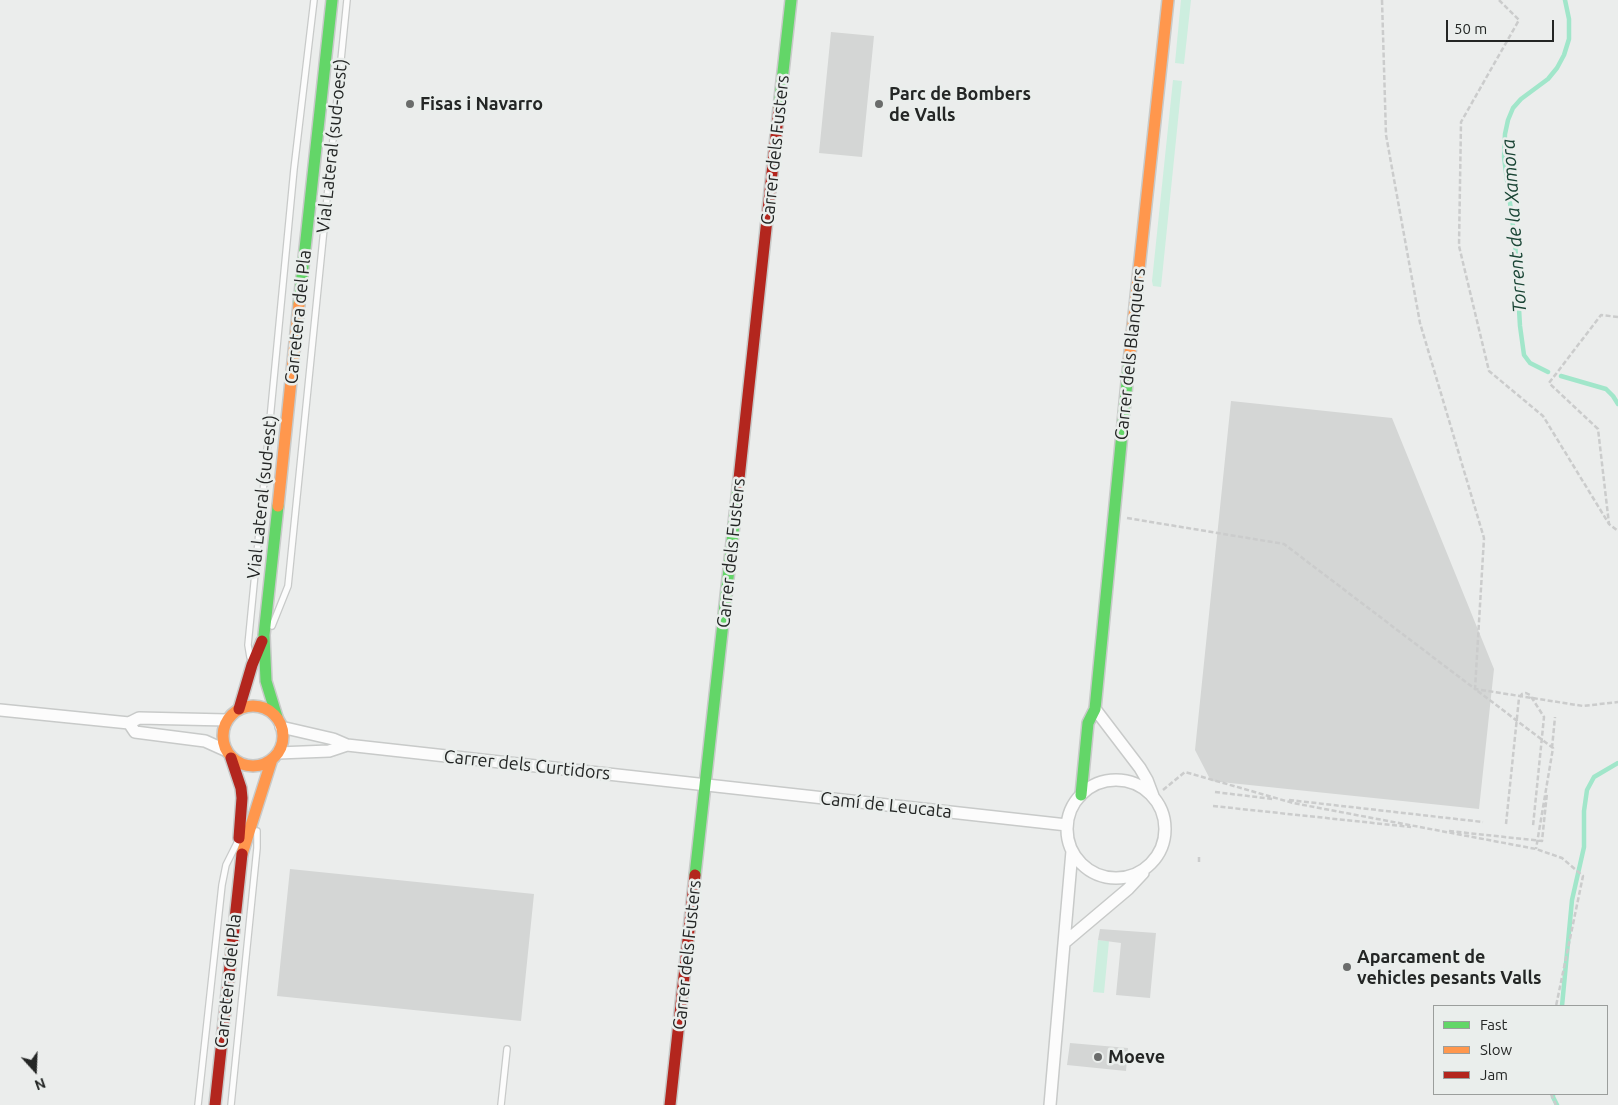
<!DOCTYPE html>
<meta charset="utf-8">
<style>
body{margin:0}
#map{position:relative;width:1618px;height:1105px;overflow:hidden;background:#ebedec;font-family:Ubuntu,sans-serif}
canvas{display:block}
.legend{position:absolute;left:1433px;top:1005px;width:175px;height:90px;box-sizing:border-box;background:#eaeeec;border:1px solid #9b9e9c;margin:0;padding:6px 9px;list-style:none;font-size:15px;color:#242625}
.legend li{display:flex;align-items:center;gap:10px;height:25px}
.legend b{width:25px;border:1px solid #9b9e9c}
.north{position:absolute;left:10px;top:1045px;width:50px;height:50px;-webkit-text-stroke:4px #eaeeec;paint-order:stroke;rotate:160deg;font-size:14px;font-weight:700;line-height:20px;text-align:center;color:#242625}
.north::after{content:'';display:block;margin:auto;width:18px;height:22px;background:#242625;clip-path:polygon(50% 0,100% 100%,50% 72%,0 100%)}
.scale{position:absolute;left:1446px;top:20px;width:108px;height:22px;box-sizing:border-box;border:2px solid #242625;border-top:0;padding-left:6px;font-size:15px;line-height:18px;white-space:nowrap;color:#242625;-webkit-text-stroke:4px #eaeeec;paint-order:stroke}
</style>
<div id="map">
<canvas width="1618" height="1105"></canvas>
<ul class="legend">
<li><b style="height:6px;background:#63d668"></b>Fast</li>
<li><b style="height:6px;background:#ff974d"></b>Slow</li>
<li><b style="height:6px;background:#b3261e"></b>Jam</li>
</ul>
<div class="north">N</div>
<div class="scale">50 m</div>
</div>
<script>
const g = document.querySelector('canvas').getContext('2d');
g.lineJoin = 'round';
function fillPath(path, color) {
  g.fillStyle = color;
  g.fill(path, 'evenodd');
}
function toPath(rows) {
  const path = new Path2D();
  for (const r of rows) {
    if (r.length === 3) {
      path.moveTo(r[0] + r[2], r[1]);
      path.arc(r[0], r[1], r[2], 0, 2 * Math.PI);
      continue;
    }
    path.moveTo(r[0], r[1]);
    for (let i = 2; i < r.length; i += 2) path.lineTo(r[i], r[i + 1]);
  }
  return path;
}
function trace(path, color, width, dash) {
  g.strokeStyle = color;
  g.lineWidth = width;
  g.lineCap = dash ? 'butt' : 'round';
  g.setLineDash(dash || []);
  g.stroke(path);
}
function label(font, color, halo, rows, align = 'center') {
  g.font = font + ' Ubuntu,sans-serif';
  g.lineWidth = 5;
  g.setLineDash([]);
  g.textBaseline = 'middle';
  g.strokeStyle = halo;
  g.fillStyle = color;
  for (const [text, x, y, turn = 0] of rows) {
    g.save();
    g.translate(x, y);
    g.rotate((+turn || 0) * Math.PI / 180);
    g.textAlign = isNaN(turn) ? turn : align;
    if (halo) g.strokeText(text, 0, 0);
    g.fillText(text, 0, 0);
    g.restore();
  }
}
fillPath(toPath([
 [1181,0,1191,0,1184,64,1175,63],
 [1173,80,1182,81,1161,287,1153,286,1152,281],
 [1098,940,1109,941,1104,993,1093,992]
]), '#cdeedf');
trace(toPath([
 [1548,372,1530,363,1524,355,1520,326,1515,241,1504,157,1505,134,1508,120,1513,108,1521,99,1548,79,1557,68,1564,55,1569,39,1569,19,1565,0],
 [1561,376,1606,389,1613,396,1618,404],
 [1562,1006,1572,900,1584,847,1584,811,1587,790,1594,777,1618,763],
 [1553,1094,1553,1097,1557,1105]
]), '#a1e6ca', 4.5);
fillPath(toPath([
 [831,32,874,36,862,157,819,153],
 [1231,401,1392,418,1494,669,1479,809,1211,781,1195,750],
 [290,869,534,894,521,1021,277,996],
 [1100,929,1156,933,1150,998,1116,995,1121,943,1098,940],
 [1070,1043,1128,1048,1126,1071,1067,1065]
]), '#d4d6d5');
const lane = toPath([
 [272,626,288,586,347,0],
 [250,657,248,645,266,461,294,169,314,0],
 [198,1105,222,885,226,865,239,839],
 [231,1105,257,848,257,831],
 [501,1105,507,1049]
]);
const street = toPath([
 [1095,709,1140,768,1147,780,1153,796],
 [0,710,129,723,139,718,227,720],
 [129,723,135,732,205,741,225,750],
 [281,727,333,739,347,745,1067,825],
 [278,753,329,751,347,745],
 [1116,829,49],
 [1064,943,1128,889,1143,873],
 [1050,1105,1072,851]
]);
const fast = toPath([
 [779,108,791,0],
 [299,304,332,0],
 [277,717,266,681,264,635,278,506],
 [1081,795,1088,723,1095,709,1129,362],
 [695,875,738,488]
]);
const slow = toPath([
 [1129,362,1168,0],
 [278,506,299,304],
 [253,736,30],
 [242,854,272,759]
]);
const jam = toPath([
 [738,488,779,108],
 [239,709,252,665,262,641],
 [231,758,241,788,242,798,239,838],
 [215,1105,242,854],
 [670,1105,695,875]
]);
trace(lane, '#c8cac9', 8);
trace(street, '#c8cac9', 14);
trace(fast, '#c8cac9', 14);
trace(slow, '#c8cac9', 14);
trace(jam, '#c8cac9', 14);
trace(toPath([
 [1382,0,1386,135,1420,323,1484,538,1475,689,1553,748,1536,849],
 [1499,0,1519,20,1461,122,1459,246,1489,371,1543,416,1609,524],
 [1618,317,1601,315,1549,383,1598,429,1609,524,1618,531],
 [1127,518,1284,544,1475,689,1583,706,1618,702],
 [1552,748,1555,717],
 [1163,790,1185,772,1293,803,1536,849,1562,858,1583,876,1556,1006],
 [1215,792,1273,799],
 [1289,800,1483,822],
 [1213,806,1411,827],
 [1506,824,1519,698,1522,694,1526,693,1530,695,1544,717,1533,826],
 [1449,831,1542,841,1547,793],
 [1199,862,1199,857],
 [1551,1094,1556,1105]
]), '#cbcccc', 2.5, [5, 2.5]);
trace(lane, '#fcfcfc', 5.5);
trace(street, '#fcfcfc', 11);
trace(fast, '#63d668', 11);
trace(slow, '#ff974d', 11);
trace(jam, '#b3261e', 11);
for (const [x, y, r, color] of [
 [410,104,5,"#6a6c6b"],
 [879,104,5,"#6a6c6b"],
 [1347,967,5,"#6a6c6b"],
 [1098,1057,5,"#6a6c6b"]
]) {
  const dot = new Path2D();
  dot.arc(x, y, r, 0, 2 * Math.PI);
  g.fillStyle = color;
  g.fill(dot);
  trace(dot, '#eaeeec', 2);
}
label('bold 18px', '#242625', '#eaeeec', [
 ["Parc de Bombers",889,94],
 ["de Valls",889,115],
 ["Fisas i Navarro",420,104],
 ["Aparcament de",1357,957],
 ["vehicles pesants Valls",1357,978],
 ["Moeve",1108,1057]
], 'left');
label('18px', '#242625', '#eaeeec', [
 ["Vial Lateral (sud-oest)",332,146,-84],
 ["Carrer dels Fusters",775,150,-84],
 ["Carretera del Pla",298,317,-84],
 ["Carrer dels Blanquers",1130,354,-84],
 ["Vial Lateral (sud-est)",262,497,-84],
 ["Carrer dels Fusters",731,553,-84],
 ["Carrer dels Curtidors",527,765,6],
 ["Camí de Leucata",886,805,6],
 ["Carrer dels Fusters",687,955,-84],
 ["Carretera del Pla",228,981,-84]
]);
label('italic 19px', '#194434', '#eaeeec', [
 ["Torrent de la Xamora",1514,226,-94]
]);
</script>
